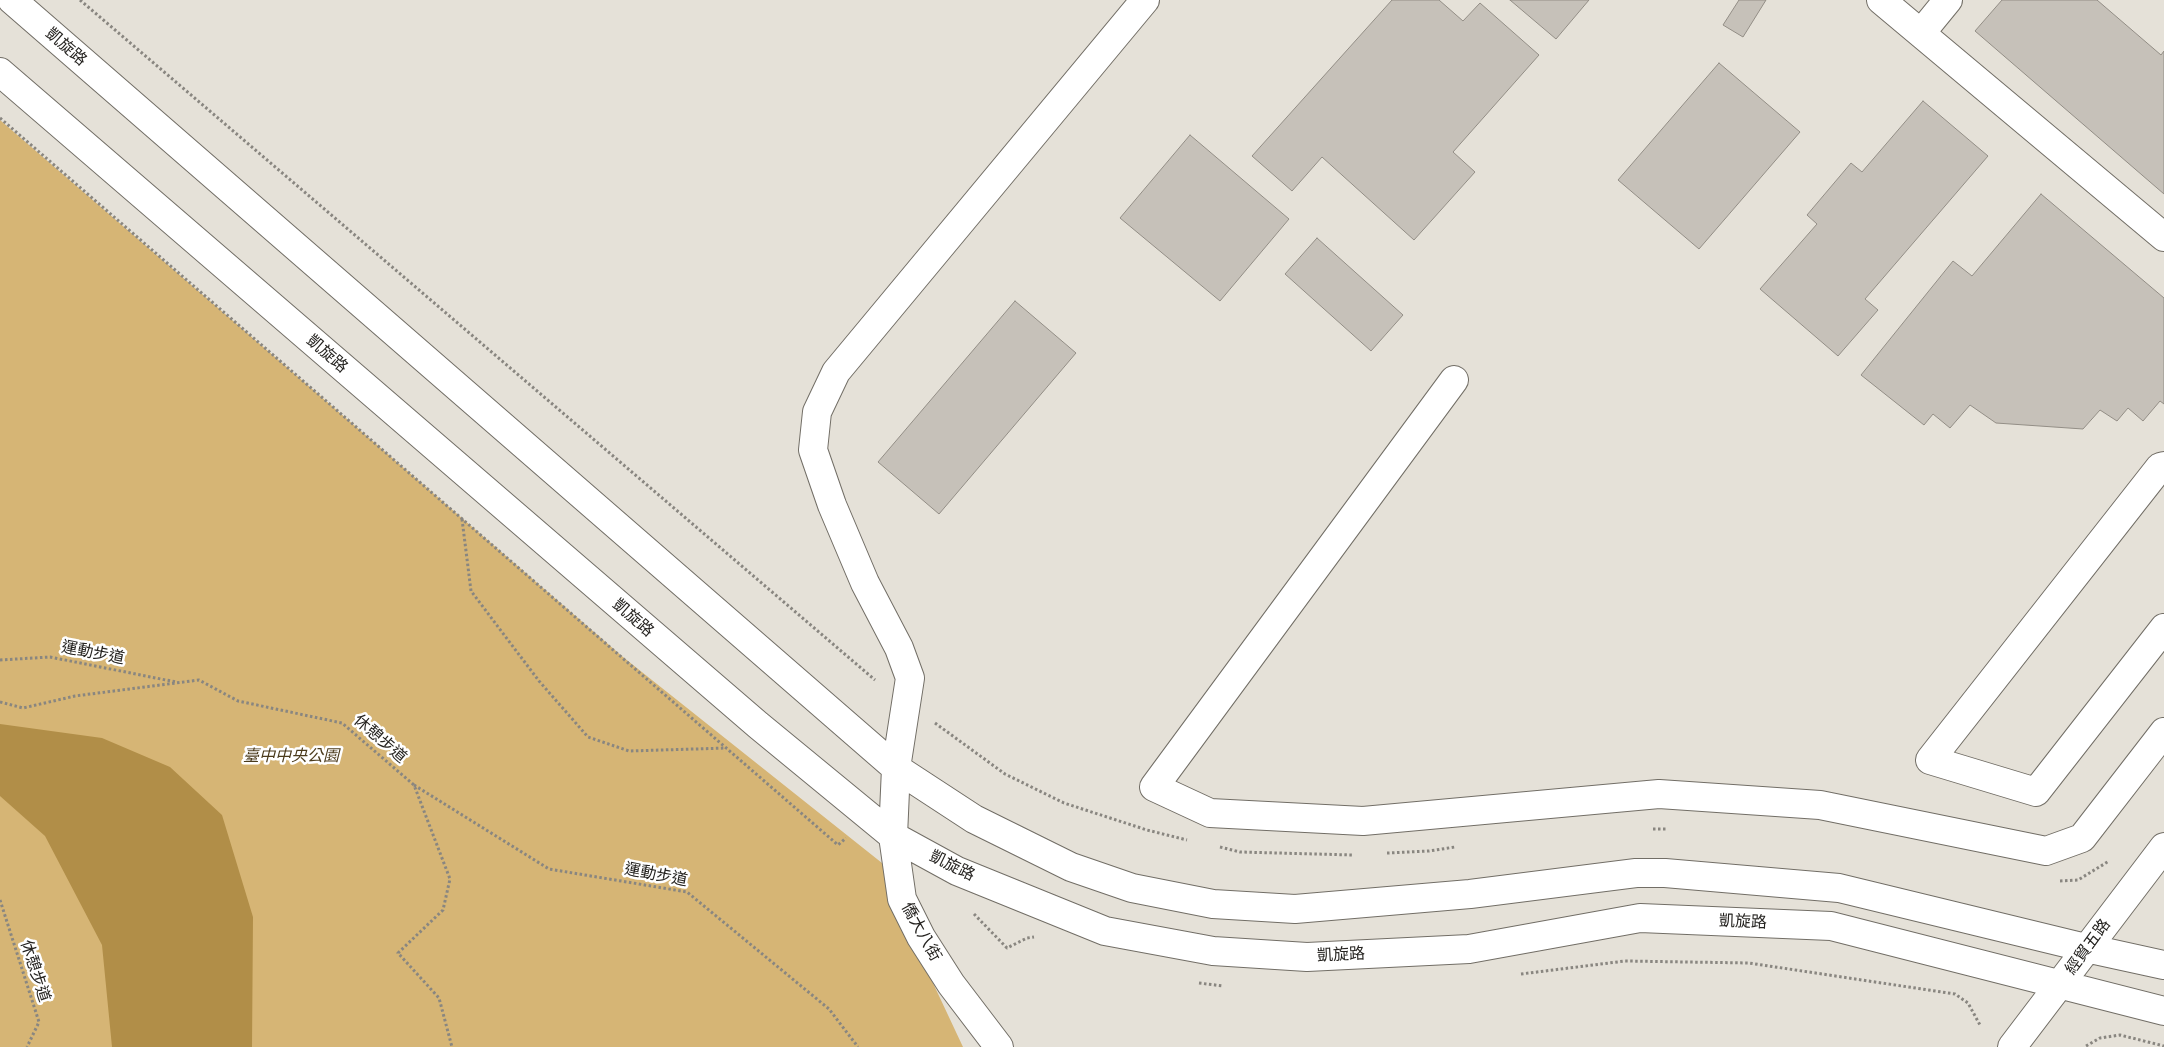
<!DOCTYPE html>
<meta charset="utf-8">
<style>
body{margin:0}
canvas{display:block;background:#e5e1d8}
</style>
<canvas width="2164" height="1047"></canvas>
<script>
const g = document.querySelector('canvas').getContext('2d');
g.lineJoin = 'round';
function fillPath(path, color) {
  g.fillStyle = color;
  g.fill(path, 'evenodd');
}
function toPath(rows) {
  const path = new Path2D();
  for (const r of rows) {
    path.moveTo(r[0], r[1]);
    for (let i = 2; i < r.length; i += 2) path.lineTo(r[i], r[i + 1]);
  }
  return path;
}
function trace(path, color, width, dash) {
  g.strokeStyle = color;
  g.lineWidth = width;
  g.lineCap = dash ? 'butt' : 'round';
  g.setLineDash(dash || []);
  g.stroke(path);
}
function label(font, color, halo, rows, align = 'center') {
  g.font = font + ' "IBM Plex Serif","Noto Sans TC",serif';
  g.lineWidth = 5;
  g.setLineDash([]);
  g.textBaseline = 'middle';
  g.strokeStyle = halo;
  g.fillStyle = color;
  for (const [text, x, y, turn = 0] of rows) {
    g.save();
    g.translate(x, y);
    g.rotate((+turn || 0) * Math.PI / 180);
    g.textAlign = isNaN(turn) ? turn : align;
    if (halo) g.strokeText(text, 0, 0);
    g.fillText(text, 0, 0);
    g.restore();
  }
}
fillPath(toPath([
 [0,120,623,657,882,863,894,900,963,1047,0,1047]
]), '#d6b575');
fillPath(toPath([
 [0,724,102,738,170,767,222,815,253,917,252,1047,112,1047,102,945,45,836,0,796]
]), '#b18e48');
const building = toPath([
 [1392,0,1439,0,1463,21,1480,3,1539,55,1453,152,1475,172,1414,240,1322,157,1292,191,1252,156,1392,0],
 [1510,0,1589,0,1556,39,1510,0],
 [1739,0,1766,0,1743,37,1723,25,1739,0],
 [2002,0,2097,0,2161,55,2164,51,2164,194,1975,31,2002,0],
 [1719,63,1800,132,1699,249,1618,180,1719,63],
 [1923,101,1988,156,1865,299,1878,310,1838,356,1760,289,1817,224,1807,215,1851,163,1862,172,1923,101],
 [1190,135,1289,219,1220,301,1120,218,1190,135],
 [2041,194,2164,298,2164,404,2160,401,2143,421,2128,408,2117,421,2100,410,2083,429,1996,423,1970,405,1950,428,1933,414,1924,425,1861,375,1953,261,1972,276,2041,194],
 [1317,238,1403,315,1371,351,1285,274,1317,238],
 [1015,301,1076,353,939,514,878,462,1015,301]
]);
fillPath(building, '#c6c1b9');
trace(building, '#938e86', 1);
const minor = toPath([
 [12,0,896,768,974,819,1071,867,1132,888,1213,904,1295,909,1470,894,1636,873,1665,873,1839,888,2086,948,2164,965],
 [1881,0,2164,237],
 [1921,33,1948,0],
 [0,72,758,725,893,836,957,871,1105,931,1213,951,1307,957,1469,949,1640,918,1831,926,2164,1011],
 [1454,380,1154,787,1210,813,1363,821,1659,794,1820,805,2046,851,2082,838,2164,732],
 [2164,466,2160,467,1930,760,2036,792,2164,628],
 [999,1047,951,984,921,937,902,899,893,836,896,768,910,678,899,648,865,583,832,505,813,450,817,412,836,372,1145,0],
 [2012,1047,2164,847]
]);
trace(minor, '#726e66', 30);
trace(toPath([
 [80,0,875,680],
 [0,118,838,845,846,838],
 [462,519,471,591,539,681,588,737,629,751,727,748],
 [0,660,50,657,176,682],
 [0,702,23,708,75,696,199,680,238,701,342,723,414,785,450,879,443,910,398,953,439,998,452,1047],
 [935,723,1005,774,1064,803,1147,830,1187,840],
 [414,785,549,869,687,892,829,1009,858,1047],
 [1653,829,1666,829],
 [1220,847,1240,852,1353,855],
 [1387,853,1429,851,1455,847],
 [2060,881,2078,880,2109,861],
 [0,900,39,1022,27,1047],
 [974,914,1007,948,1027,938,1034,937],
 [1521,974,1625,961,1749,963,1955,994,1968,1003,1980,1025],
 [1199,983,1223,986],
 [2086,1046,2100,1038,2120,1035,2164,1046]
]), '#898680', 3, [2.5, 2.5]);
trace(minor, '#fff', 28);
label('16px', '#262421', '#fff', [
 ["凱旋路",66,47,41],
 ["凱旋路",327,354,41],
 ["凱旋路",633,618,41],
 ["運動步道",93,653,11],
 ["休憩步道",380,739,41],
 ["凱旋路",952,866,26],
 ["運動步道",656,875,11],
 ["凱旋路",1743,922,2],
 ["僑大八街",921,932,61],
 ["經貿五路",2088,947,-54],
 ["凱旋路",1341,955,-3],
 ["休憩步道",35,971,72]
]);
label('italic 16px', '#4b3b1c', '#fff', [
 ["臺中中央公園",291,756]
]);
</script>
